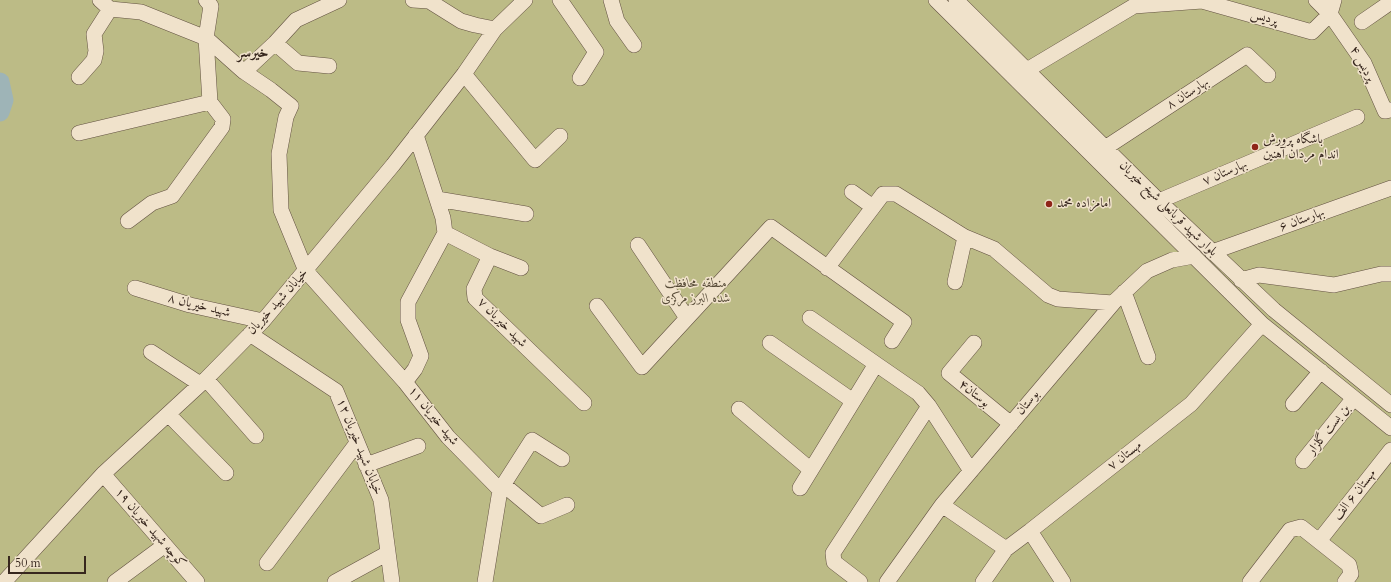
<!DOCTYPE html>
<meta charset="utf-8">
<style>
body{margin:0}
#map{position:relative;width:1391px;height:582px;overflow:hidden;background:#e8d3af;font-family:Cardo,serif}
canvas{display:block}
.scale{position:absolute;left:8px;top:556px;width:78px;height:18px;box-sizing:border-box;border:2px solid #37271e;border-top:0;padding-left:5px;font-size:12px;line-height:14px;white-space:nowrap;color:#37271e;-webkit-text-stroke:3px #f0e2cb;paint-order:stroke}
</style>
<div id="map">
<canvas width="1391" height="582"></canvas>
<div class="scale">50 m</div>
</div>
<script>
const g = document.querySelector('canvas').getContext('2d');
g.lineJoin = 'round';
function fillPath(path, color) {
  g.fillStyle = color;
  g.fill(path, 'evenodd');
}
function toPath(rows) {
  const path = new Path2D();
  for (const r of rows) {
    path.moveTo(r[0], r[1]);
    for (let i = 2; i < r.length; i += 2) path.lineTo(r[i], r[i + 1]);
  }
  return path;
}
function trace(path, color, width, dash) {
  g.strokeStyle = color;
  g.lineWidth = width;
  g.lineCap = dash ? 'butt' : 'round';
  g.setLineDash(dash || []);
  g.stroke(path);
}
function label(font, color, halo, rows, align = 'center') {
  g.font = font + ' Cardo,Amiri,serif';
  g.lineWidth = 3;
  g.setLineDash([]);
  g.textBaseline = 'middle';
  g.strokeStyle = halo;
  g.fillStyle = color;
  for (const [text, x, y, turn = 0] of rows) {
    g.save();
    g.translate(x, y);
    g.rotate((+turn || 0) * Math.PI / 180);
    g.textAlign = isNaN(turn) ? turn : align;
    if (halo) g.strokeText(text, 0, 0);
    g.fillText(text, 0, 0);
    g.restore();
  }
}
fillPath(toPath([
 [0,0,1391,0,1391,582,0,582]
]), '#bcbb86');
trace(toPath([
 [0,82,4,100,0,112]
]), '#9eb4b7', 19);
const minor = toPath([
 [100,0,110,9,141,12,206,38,243,71,271,90,291,106,286,117,279,154,281,210,306,271,405,382,448,437,500,490,485,582],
 [413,0,429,1,461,21,475,25,495,29],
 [560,0,596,52,580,78],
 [611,0,617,21,634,45],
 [936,0,1262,324,1391,428],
 [956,0,1159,201,1274,310,1391,405],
 [1316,0,1330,14,1364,63,1385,111,1391,110],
 [1362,22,1391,2],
 [275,43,298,63,329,66],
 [1027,70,1134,6,1202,1,1312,32,1330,14,1334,0],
 [244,72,275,43,296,20,339,0],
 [464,74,535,160,560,136],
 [79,77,94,60,96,51,94,34,110,9],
 [79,133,210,102],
 [416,135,443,218,445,233,490,256,474,289,475,298,584,403],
 [1099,154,1105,148,1247,55,1268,75],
 [852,192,873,207],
 [437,199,526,214],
 [1159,201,1357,117],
 [128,221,152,203,172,196,222,127,223,119,210,102,206,38,211,6,206,0],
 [638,245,687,318],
 [1212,252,1391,188],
 [490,256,521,268],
 [827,268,883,194,896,194,965,237,994,249,1048,295,1058,299,1113,303],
 [1241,280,1259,275,1334,285,1381,274,1391,274],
 [955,282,965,237],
 [135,288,190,305,263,321],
 [1124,292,1148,357],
 [597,306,642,367,771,227,904,322,892,341],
 [810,318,876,364],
 [250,334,336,391,381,500,392,582],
 [770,343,853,401],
 [974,343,949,373,1011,424],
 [151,352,200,384],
 [206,379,256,436],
 [405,382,415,369,421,356,408,320,408,302,445,233],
 [1293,404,1321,371],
 [739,409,811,470],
 [168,414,226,473],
 [1303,461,1354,398],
 [366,465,418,446],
 [103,474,197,582],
 [504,485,541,516,567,505],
 [800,488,876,364,918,393,929,406,971,471],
 [500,490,532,440,562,459],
 [942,505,1006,549],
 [1030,531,1063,582],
 [1319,541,1391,450],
 [267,563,357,443],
 [4,582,103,474,206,379,263,321,393,165,464,74,495,29,525,0],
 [115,582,165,545],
 [335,582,388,553],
 [860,582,834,562,833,553,929,406],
 [887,582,942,505,1115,301,1147,271,1172,260,1194,256],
 [983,582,1006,549,1030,531,1191,404,1262,324],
 [1250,582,1290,530,1301,527,1349,565,1351,574,1345,582]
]);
trace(minor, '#635242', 16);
trace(minor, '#f0e2cb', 15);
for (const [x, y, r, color] of [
 [1255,147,4,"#8f2418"],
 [1049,204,4,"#8f2418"]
]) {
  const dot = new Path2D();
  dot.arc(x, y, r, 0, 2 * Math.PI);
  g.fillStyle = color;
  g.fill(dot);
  trace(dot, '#f0e2cb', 1.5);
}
label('13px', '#37271e', '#f0e2cb', [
 ["پردیس",1264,18,16],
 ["پردیس ۴",1362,64,61],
 ["بهارستان ۸",1188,94,-33],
 ["بهارستان ۷",1225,173,-23],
 ["بلوار شهید قربانعلی شیخ خیریان",1168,209,44],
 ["بهارستان ۶",1302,220,-20],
 ["خیابان شهید خیریان",278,302,-48],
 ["شهید خیریان ۸",199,306,14],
 ["شهید خیریان ۷",502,323,45],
 ["بوستان۴",974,394,39],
 ["بوستان",1028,403,-50],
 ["شهید خیریان ۱۱",433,416,51],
 ["بن بست گلزار",1329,430,-51],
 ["خیابان شهید خیریان ۱۲",359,447,68],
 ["مهستان ۷",1125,456,-38],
 ["مهستان ۶ الف",1355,495,-52],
 ["کوچه شهید خیریان ۱۹",150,528,49]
]);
label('13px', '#37271e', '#f0e2cb', [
 ["باشگاه پرورش",1263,140],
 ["اندام مردان آهنین",1263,155],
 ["امامزاده محمد",1057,204]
], 'left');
label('italic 13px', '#584c38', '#f0e2cb', [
 ["منطقه محافظت",696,284],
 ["شده البرز مرکزی",696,299]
]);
label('bold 15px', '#37271e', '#f0e2cb', [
 ["خیرسر",253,54]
]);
</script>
